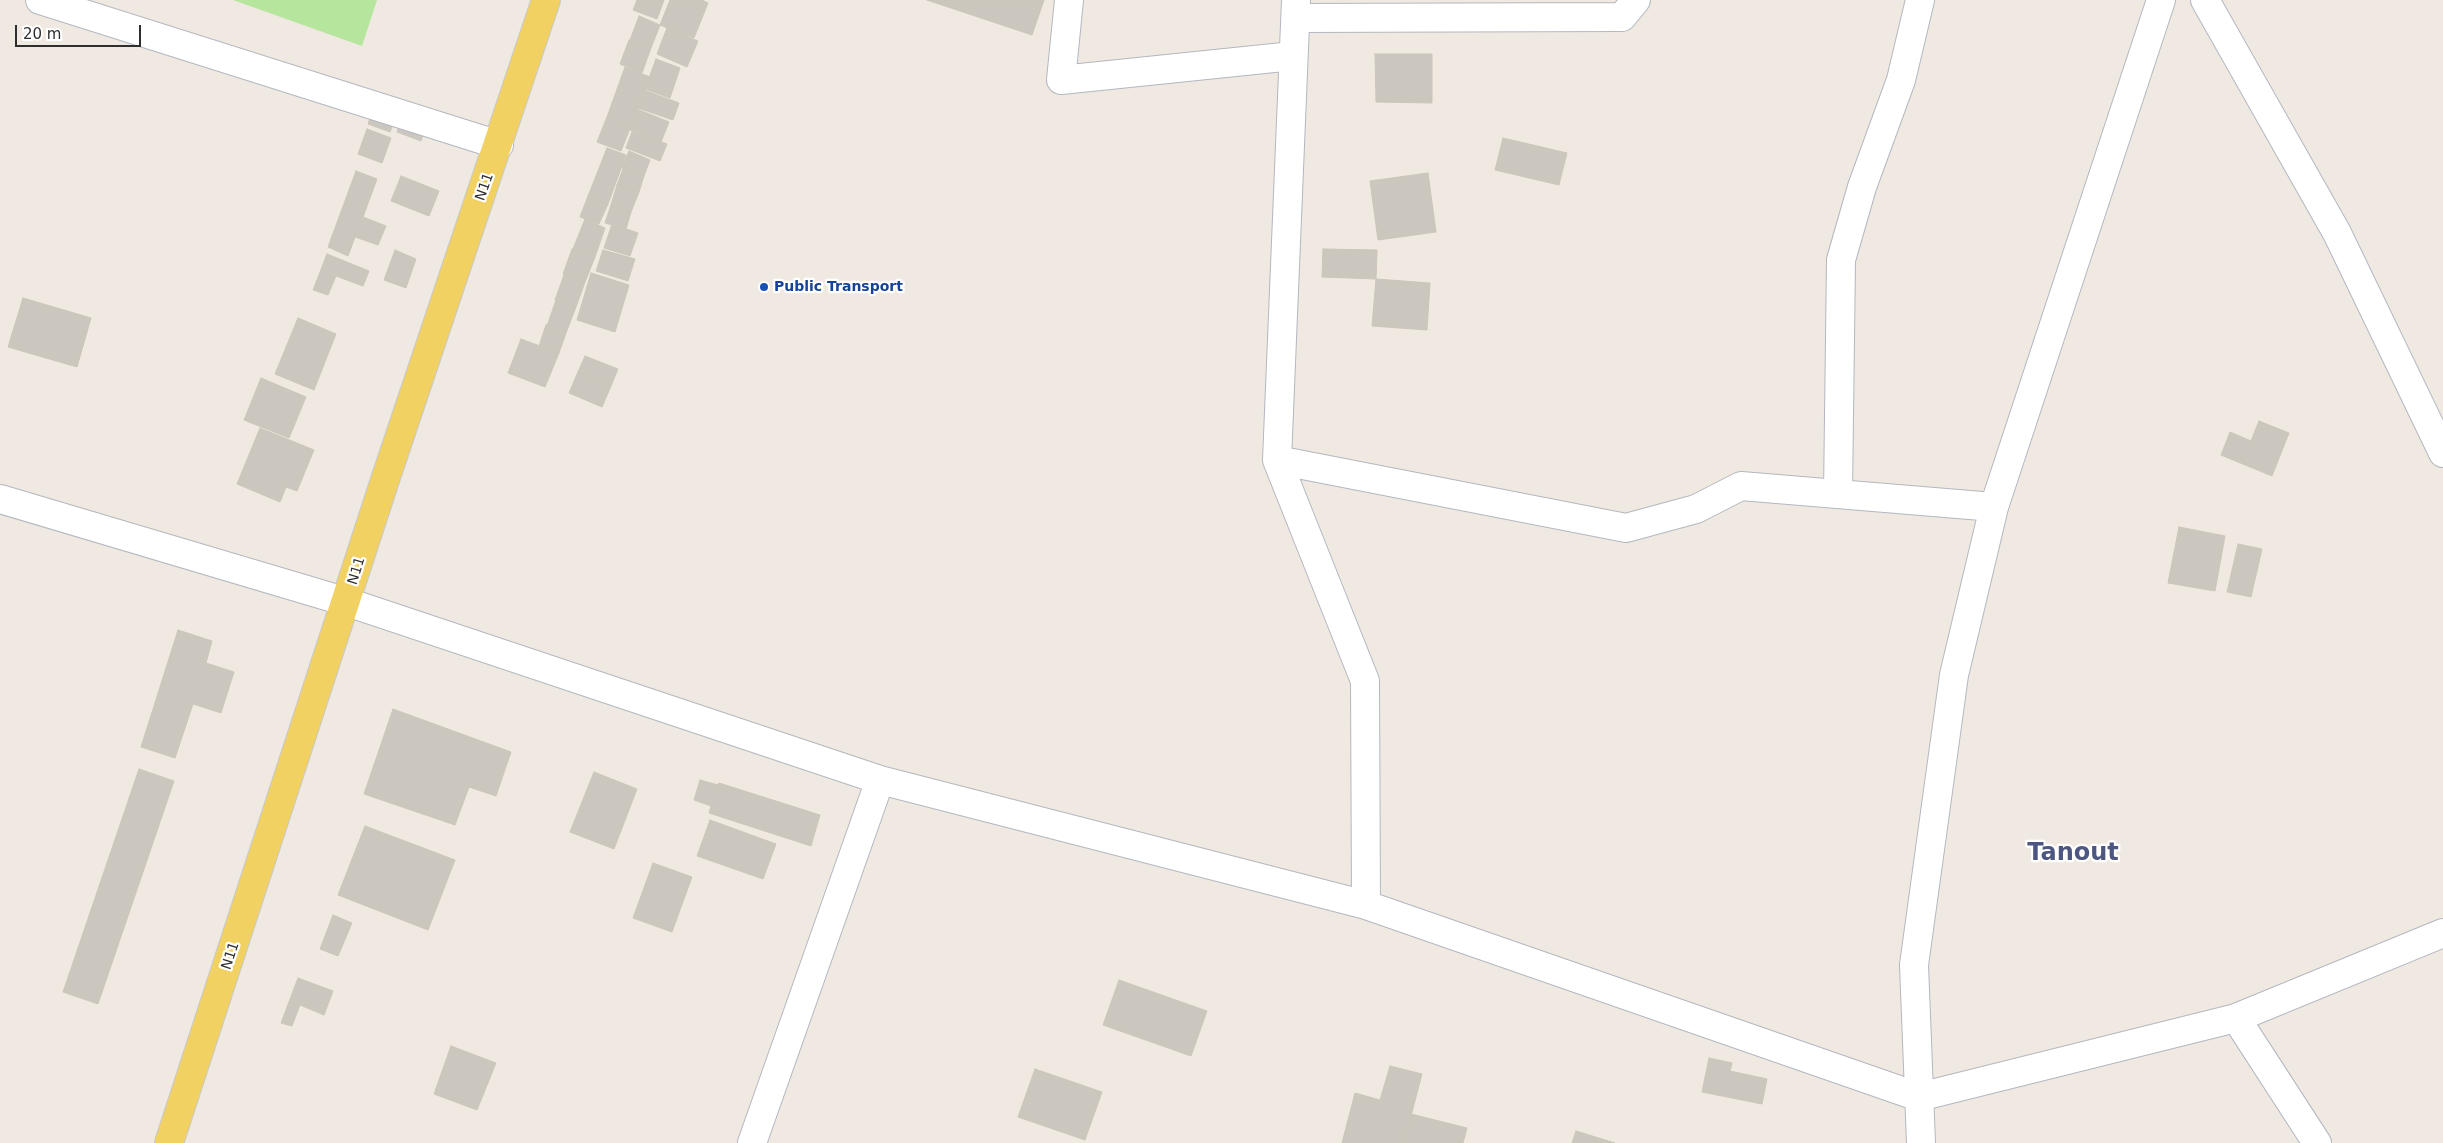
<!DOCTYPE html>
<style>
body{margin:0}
#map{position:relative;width:2443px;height:1143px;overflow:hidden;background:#efe9e1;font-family:"DejaVu Sans",sans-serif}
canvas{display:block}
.scale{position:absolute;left:15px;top:25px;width:126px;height:22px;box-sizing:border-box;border:2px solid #2e2e2e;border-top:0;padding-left:6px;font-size:15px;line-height:18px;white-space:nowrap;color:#2e2e2e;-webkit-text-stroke:4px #fff;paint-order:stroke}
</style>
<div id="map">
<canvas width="2443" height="1143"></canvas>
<div class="scale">20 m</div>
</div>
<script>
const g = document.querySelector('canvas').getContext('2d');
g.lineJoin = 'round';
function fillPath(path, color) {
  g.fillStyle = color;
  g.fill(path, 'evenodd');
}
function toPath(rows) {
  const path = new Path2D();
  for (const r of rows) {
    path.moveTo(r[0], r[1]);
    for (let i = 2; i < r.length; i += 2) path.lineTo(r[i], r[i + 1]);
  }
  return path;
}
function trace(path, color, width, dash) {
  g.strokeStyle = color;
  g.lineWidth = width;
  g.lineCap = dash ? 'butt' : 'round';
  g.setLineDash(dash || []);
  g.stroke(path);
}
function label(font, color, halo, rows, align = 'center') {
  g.font = font + ' "DejaVu Sans",sans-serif';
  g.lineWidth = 4.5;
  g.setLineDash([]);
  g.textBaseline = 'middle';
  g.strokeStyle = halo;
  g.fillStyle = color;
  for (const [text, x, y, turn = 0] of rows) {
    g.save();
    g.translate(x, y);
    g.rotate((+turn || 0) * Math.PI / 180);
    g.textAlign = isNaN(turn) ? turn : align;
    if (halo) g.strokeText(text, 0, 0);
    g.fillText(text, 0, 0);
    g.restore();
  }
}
fillPath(toPath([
 [233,0,377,0,362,46]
]), '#b6e59e');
const building = toPath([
 [637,0,664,0,657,19,633,10,637,0],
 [670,0,702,0,708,3,694,38,660,25,670,0],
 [927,0,1044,0,1032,35,927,0],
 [639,16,660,25,651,48,630,40,639,16],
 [667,28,698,41,687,67,657,54,667,28],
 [629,40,651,48,642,73,620,64,629,40],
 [1375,54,1432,54,1432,103,1376,102,1375,54],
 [656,59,680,68,670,98,645,89,656,59],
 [625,67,650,77,631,126,607,117,625,67],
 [644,90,679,103,673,120,638,108,644,90],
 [375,103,398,111,390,132,368,124,375,103],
 [637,109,669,122,661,142,630,130,637,109],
 [405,112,428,121,421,141,397,132,405,112],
 [607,117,631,126,621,151,597,142,607,117],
 [367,129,391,138,382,163,358,154,367,129],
 [632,132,667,144,660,161,626,148,632,132],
 [1503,138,1567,153,1559,185,1495,170,1503,138],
 [607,148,626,155,608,204,588,196,607,148],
 [629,151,650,160,644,176,622,168,629,151],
 [623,169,644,176,639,192,617,185,623,169],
 [356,171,377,179,363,217,386,226,378,245,355,237,348,256,328,247,356,171],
 [1428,173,1436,232,1378,240,1370,181,1428,173],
 [401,176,439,191,429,216,391,201,401,176],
 [617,185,639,192,631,212,611,205,617,185],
 [588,196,608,204,599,224,580,217,588,196],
 [611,205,631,212,626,229,605,223,611,205],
 [585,219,605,228,595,257,573,249,585,219],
 [612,224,638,233,630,256,604,248,612,224],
 [572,249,595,257,585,282,563,274,572,249],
 [1323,249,1377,250,1376,279,1322,277,1323,249],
 [395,250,416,259,406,288,384,280,395,250],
 [603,250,635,259,628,281,596,271,603,250],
 [327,254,369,271,363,286,336,276,328,295,313,290,327,254],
 [591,273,629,285,615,332,577,320,591,273],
 [564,275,585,282,576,307,555,300,564,275],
 [1376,279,1430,283,1427,330,1372,326,1376,279],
 [23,298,91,318,77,367,8,347,23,298],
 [556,300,576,307,566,333,547,326,556,300],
 [298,318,336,334,314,390,275,374,298,318],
 [546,325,566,333,559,353,539,346,546,325],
 [521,339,559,353,545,387,508,373,521,339],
 [585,356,618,369,611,386,578,372,585,356],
 [578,372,611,386,602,407,569,393,578,372],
 [261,378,306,397,289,438,244,420,261,378],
 [2259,421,2289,433,2272,476,2221,455,2230,432,2251,441,2259,421],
 [260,428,314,450,297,491,286,487,280,502,237,484,260,428],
 [2179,527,2225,536,2215,591,2168,583,2179,527],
 [2238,544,2262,549,2251,597,2227,592,2238,544],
 [178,630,212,641,206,663,234,672,221,713,193,704,175,758,141,747,178,630],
 [393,709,511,752,496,796,469,787,455,825,364,794,393,709],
 [139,769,174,781,98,1004,63,992,139,769],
 [594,772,637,789,614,849,570,832,594,772],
 [700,780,718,785,719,783,820,815,811,846,709,813,711,806,694,800,700,780],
 [710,820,776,844,763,879,697,856,710,820],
 [365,826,455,860,428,930,338,895,365,826],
 [653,863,692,877,672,932,633,918,653,863],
 [333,915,352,923,338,956,320,949,333,915],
 [298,978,333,991,324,1015,300,1005,292,1026,281,1023,298,978],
 [1119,980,1207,1011,1191,1056,1103,1025,1119,980],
 [451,1046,496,1063,477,1110,434,1094,451,1046],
 [1709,1058,1732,1063,1730,1071,1767,1079,1762,1104,1702,1092,1709,1058],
 [1390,1066,1422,1074,1404,1143,1342,1143,1355,1093,1380,1100,1390,1066],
 [1035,1069,1102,1092,1085,1140,1018,1117,1035,1069],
 [1411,1114,1467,1128,1463,1143,1404,1143,1411,1114],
 [1576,1131,1615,1143,1572,1143,1576,1131]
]);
fillPath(building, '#cbc7bf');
trace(building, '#cbc5ba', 1);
const minor = toPath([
 [40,0,499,145],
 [1069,0,1061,80,1293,56],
 [1296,0,1277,460,1365,681,1366,905],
 [2205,0,2337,233,2443,453],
 [1297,18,1622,17,1636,0],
 [1277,460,1626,528,1696,509,1741,486,1994,507],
 [1838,494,1841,260,1862,187,1901,80,1920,0],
 [0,499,347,602,880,780,1366,905,1919,1097,2236,1018,2443,933],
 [2236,1018,2317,1143],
 [752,1143,880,780],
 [1921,1143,1914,965,1954,675,1994,507,2161,0]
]);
const major = toPath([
 [169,1143,385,480,546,0]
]);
trace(minor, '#b4b7c1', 30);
trace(major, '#c9c9c9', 30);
trace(minor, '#fff', 28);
trace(major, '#f2d163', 28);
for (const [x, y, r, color] of [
 [764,287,5,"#1a4fb4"]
]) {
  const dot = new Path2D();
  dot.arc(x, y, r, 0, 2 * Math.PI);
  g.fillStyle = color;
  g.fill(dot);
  trace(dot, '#fff', 2);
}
label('14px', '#2e2e2e', '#fff', [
 ["N11",485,187,-71],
 ["N11",357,571,-73],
 ["N11",231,956,-72]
]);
label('bold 14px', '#164399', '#fff', [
 ["Public Transport",774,287]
], 'left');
label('bold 24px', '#4d5680', '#fff', [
 ["Tanout",2073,854]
]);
</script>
